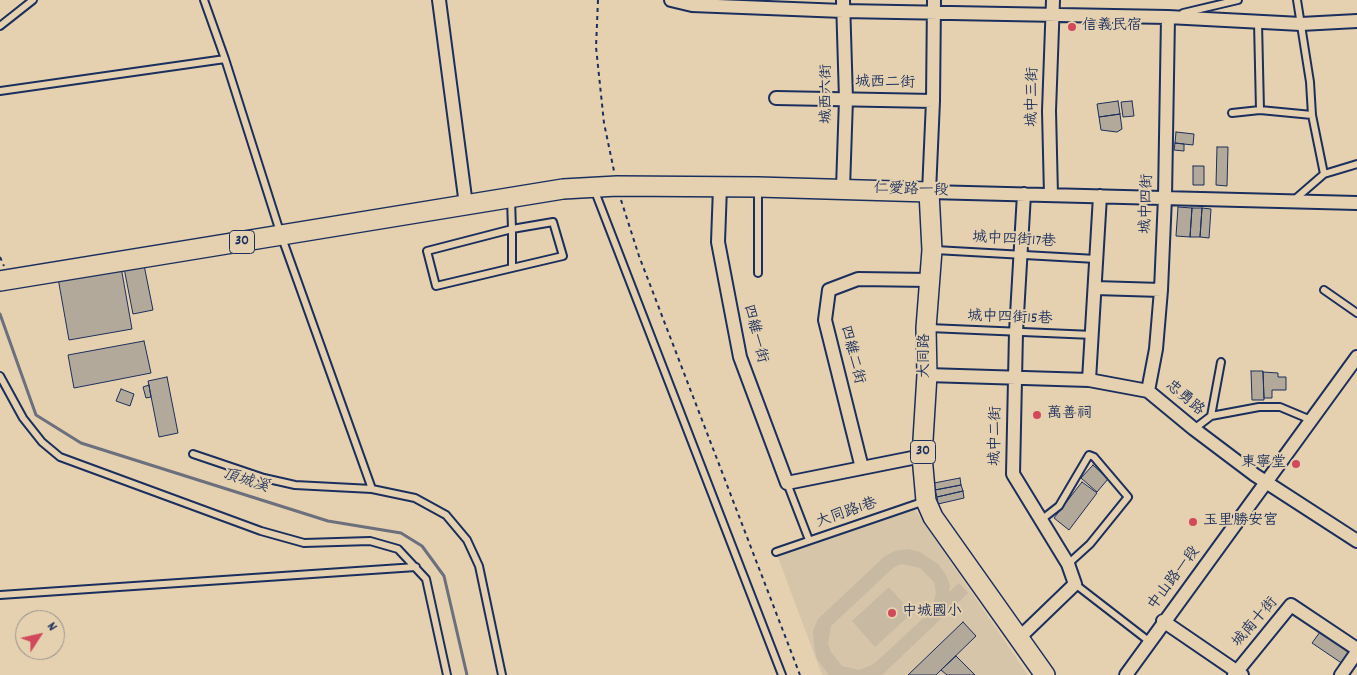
<!DOCTYPE html>
<meta charset="utf-8">
<style>
body{margin:0}
#map{position:relative;width:1357px;height:675px;overflow:hidden;background:#e5d1af;font-family:Dekko,sans-serif}
canvas{display:block}
.north{position:absolute;left:15px;top:610px;width:50px;height:50px;box-sizing:border-box;background:#e5d1af;border:1px solid #94908f;border-radius:50%;rotate:55deg;font-size:14px;font-weight:700;line-height:20px;text-align:center;color:#1b2f5e}
.north::after{content:'';display:block;margin:auto;width:18px;height:22px;background:#d1495b;clip-path:polygon(50% 0,100% 100%,50% 72%,0 100%)}
</style>
<div id="map">
<canvas width="1357" height="675"></canvas>
<div class="north">N</div>
</div>
<script>
const g = document.querySelector('canvas').getContext('2d');
g.lineJoin = 'round';
function fillPath(path, color) {
  g.fillStyle = color;
  g.fill(path, 'evenodd');
}
function toPath(rows) {
  const path = new Path2D();
  for (const r of rows) {
    path.moveTo(r[0], r[1]);
    for (let i = 2; i < r.length; i += 2) path.lineTo(r[i], r[i + 1]);
  }
  return path;
}
function trace(path, color, width, dash) {
  g.strokeStyle = color;
  g.lineWidth = width;
  g.lineCap = dash ? 'butt' : 'round';
  g.setLineDash(dash || []);
  g.stroke(path);
}
function label(font, color, halo, rows, align = 'center') {
  g.font = font + ' Dekko,"LXGW WenKai TC",sans-serif';
  g.lineWidth = 4;
  g.setLineDash([]);
  g.textBaseline = 'middle';
  g.strokeStyle = halo;
  g.fillStyle = color;
  for (const [text, x, y, turn = 0] of rows) {
    g.save();
    g.translate(x, y);
    g.rotate((+turn || 0) * Math.PI / 180);
    g.textAlign = isNaN(turn) ? turn : align;
    if (halo) g.strokeText(text, 0, 0);
    g.fillText(text, 0, 0);
    g.restore();
  }
}
fillPath(toPath([
 [913,507,1028,675,822,675,776,552]
]), '#d6c5a9');
fillPath(toPath([
 [908,549,920,552,938,564,946,575,950,585,949,592,959,583,968,593,882,675,829,675,817,659,814,646,813,631,818,619,885,556,895,551],
 [901,564,920,568,934,582,936,593,931,611,874,664,859,670,842,666,831,652,828,644,831,626,893,568],
 [889,587,912,613,875,647,852,621]
]), '#c8b9a3');
trace(toPath([
 [0,314,36,415,81,443,328,521,401,533,422,546,444,576,467,675]
]), '#6b6f7e', 3);
const building = toPath([
 [1118,101,1120,114,1099,117,1097,104,1118,101],
 [1132,101,1134,116,1123,117,1121,102,1132,101],
 [1120,114,1122,129,1117,132,1101,130,1099,117,1120,114],
 [1176,132,1194,134,1193,145,1175,143,1176,132],
 [1175,143,1184,144,1184,151,1174,150,1175,143],
 [1217,147,1228,147,1227,186,1216,185,1217,147],
 [1193,166,1204,166,1204,185,1193,185,1193,166],
 [1178,207,1192,208,1190,237,1176,236,1178,207],
 [1192,208,1202,208,1200,237,1190,237,1192,208],
 [1202,208,1211,209,1209,238,1200,237,1202,208],
 [144,265,153,310,133,314,124,268,144,265],
 [121,267,132,329,69,340,58,278,121,267],
 [144,341,151,373,74,388,68,355,144,341],
 [1251,371,1263,371,1264,400,1252,400,1251,371],
 [1263,372,1278,373,1278,377,1286,377,1286,390,1272,390,1272,398,1264,398,1263,372],
 [167,377,178,433,159,437,148,381,167,377],
 [149,385,151,397,146,398,143,387,149,385],
 [121,389,134,394,130,406,116,401,121,389],
 [1093,465,1108,479,1097,492,1081,478,1093,465],
 [960,478,961,485,935,490,934,483,960,478],
 [1082,482,1097,493,1069,530,1054,518,1082,482],
 [961,485,963,491,937,497,935,490,961,485],
 [963,491,964,498,938,504,937,497,963,491],
 [963,622,976,636,941,670,936,675,908,675,963,622],
 [1320,632,1351,653,1343,664,1312,643,1320,632],
 [956,656,975,675,947,675,941,670,956,656]
]);
fillPath(building, '#b3a99b');
trace(building, '#1b2f5e', 1);
const lane = toPath([
 [204,0,225,59],
 [1183,13,1238,0],
 [1258,22,1260,110,1312,115],
 [0,26,33,0],
 [0,91,225,59,281,235,372,489],
 [1232,113,1260,110],
 [1324,174,1357,164],
 [758,188,758,273],
 [594,189,782,675],
 [511,199,512,229,427,251,436,286,512,268,512,229,553,222,563,256,512,268],
 [1294,200,1324,174,1312,115,1310,82,1297,0],
 [935,250,1096,259],
 [1324,290,1357,313],
 [929,328,1093,335],
 [0,376,23,418,42,442,60,457,261,531,304,543,370,541,398,549,426,579,447,675],
 [1211,416,1221,362],
 [1194,429,1211,416,1259,407,1280,407,1311,420],
 [193,454,264,478,295,485,372,489,415,498,446,515,467,540,479,566,502,675],
 [787,483,809,540],
 [1041,520,1059,506,1089,455,1094,457,1128,497,1090,544,1068,564],
 [776,552,925,501],
 [1075,584,1150,642],
 [0,595,416,567]
]);
const street = toPath([
 [439,0,466,205],
 [671,0,692,5,843,11,1168,17,1301,24,1357,21],
 [934,0,933,101,929,192,1357,203],
 [776,98,933,101],
 [720,187,718,242,740,357,787,483,922,456],
 [843,188,846,99,843,0],
 [1051,195,1049,111,1053,0],
 [1095,288,1161,290],
 [927,375,1089,380,1148,391,1194,429,1255,475,1357,541],
 [1089,380,1100,196],
 [1148,391,1156,349,1161,290,1165,197,1168,17],
 [862,468,825,320,829,290,858,279,930,280],
 [1163,621,1242,675],
 [1018,639,1075,584,1068,564,1013,474,1016,332,1024,194],
 [1126,675,1357,357],
 [1234,675,1291,605,1357,649],
 [1341,675,1357,652]
]);
const primary = toPath([
 [0,281,563,189,617,186,758,187,929,192,932,250,926,328,927,375,922,456,926,501,933,517,1045,675]
]);
trace(lane, '#1b2f5e', 10);
trace(street, '#1b2f5e', 16);
trace(primary, '#1b2f5e', 22);
trace(toPath([
 [598,0,596,47,604,123,614,171],
 [621,200,639,256,800,675],
 [0,257,4,266]
]), '#1b2f5e', 2, [4, 4]);
trace(lane, '#e5d1af', 6);
trace(street, '#e5d1af', 12);
trace(primary, '#e5d1af', 19);
for (const [x, y, r, color] of [
 [1072,27,5,"#d1495b"],
 [1037,415,5,"#d1495b"],
 [1296,464,5,"#d1495b"],
 [1193,522,5,"#d1495b"],
 [892,613,5,"#d1495b"]
]) {
  const dot = new Path2D();
  dot.arc(x, y, r, 0, 2 * Math.PI);
  g.fillStyle = color;
  g.fill(dot);
  trace(dot, '#e5d1af', 2);
}
for (const [x, y, w] of [
 [242,242,25],
 [923,452,25]
]) {
  const box = new Path2D();
  box.roundRect(x - w / 2, y - 11.5, w, 23, 4);
  g.fillStyle = '#e5d1af';
  g.fill(box);
  trace(box, '#1b2f5e', 1);
}
label('bold 14px', '#1b2f5e', null, [
 ["30",242,242],
 ["30",923,452]
]);
label('15px', '#1b2f5e', '#e5d1af', [
 ["信義民宿",1082,27],
 ["萬善祠",1047,415],
 ["東寧堂",1286,464,"right"],
 ["玉里勝安宮",1203,522],
 ["中城國小",902,613]
], 'left');
label('15px', '#1b2f5e', '#e5d1af', [
 ["城西二街",885,84,1],
 ["城西六街",828,94,-90],
 ["城中三街",1034,97,-89],
 ["仁愛路一段",911,191,2],
 ["城中四街",1148,204,-88],
 ["城中四街17巷",1014,241,3],
 ["城中四街15巷",1010,319,2],
 ["四維一街",754,334,76],
 ["四維二街",851,355,76],
 ["大同路",926,356,-90],
 ["忠勇路",1184,399,40],
 ["城中二街",997,436,-89],
 ["大同路1巷",847,514,-19],
 ["中山路一段",1175,579,-53],
 ["城南十街",1256,623,-49]
]);
label('italic 16px', '#2f3f66', '#e5d1af', [
 ["頂城溪",245,482,17]
]);
</script>
